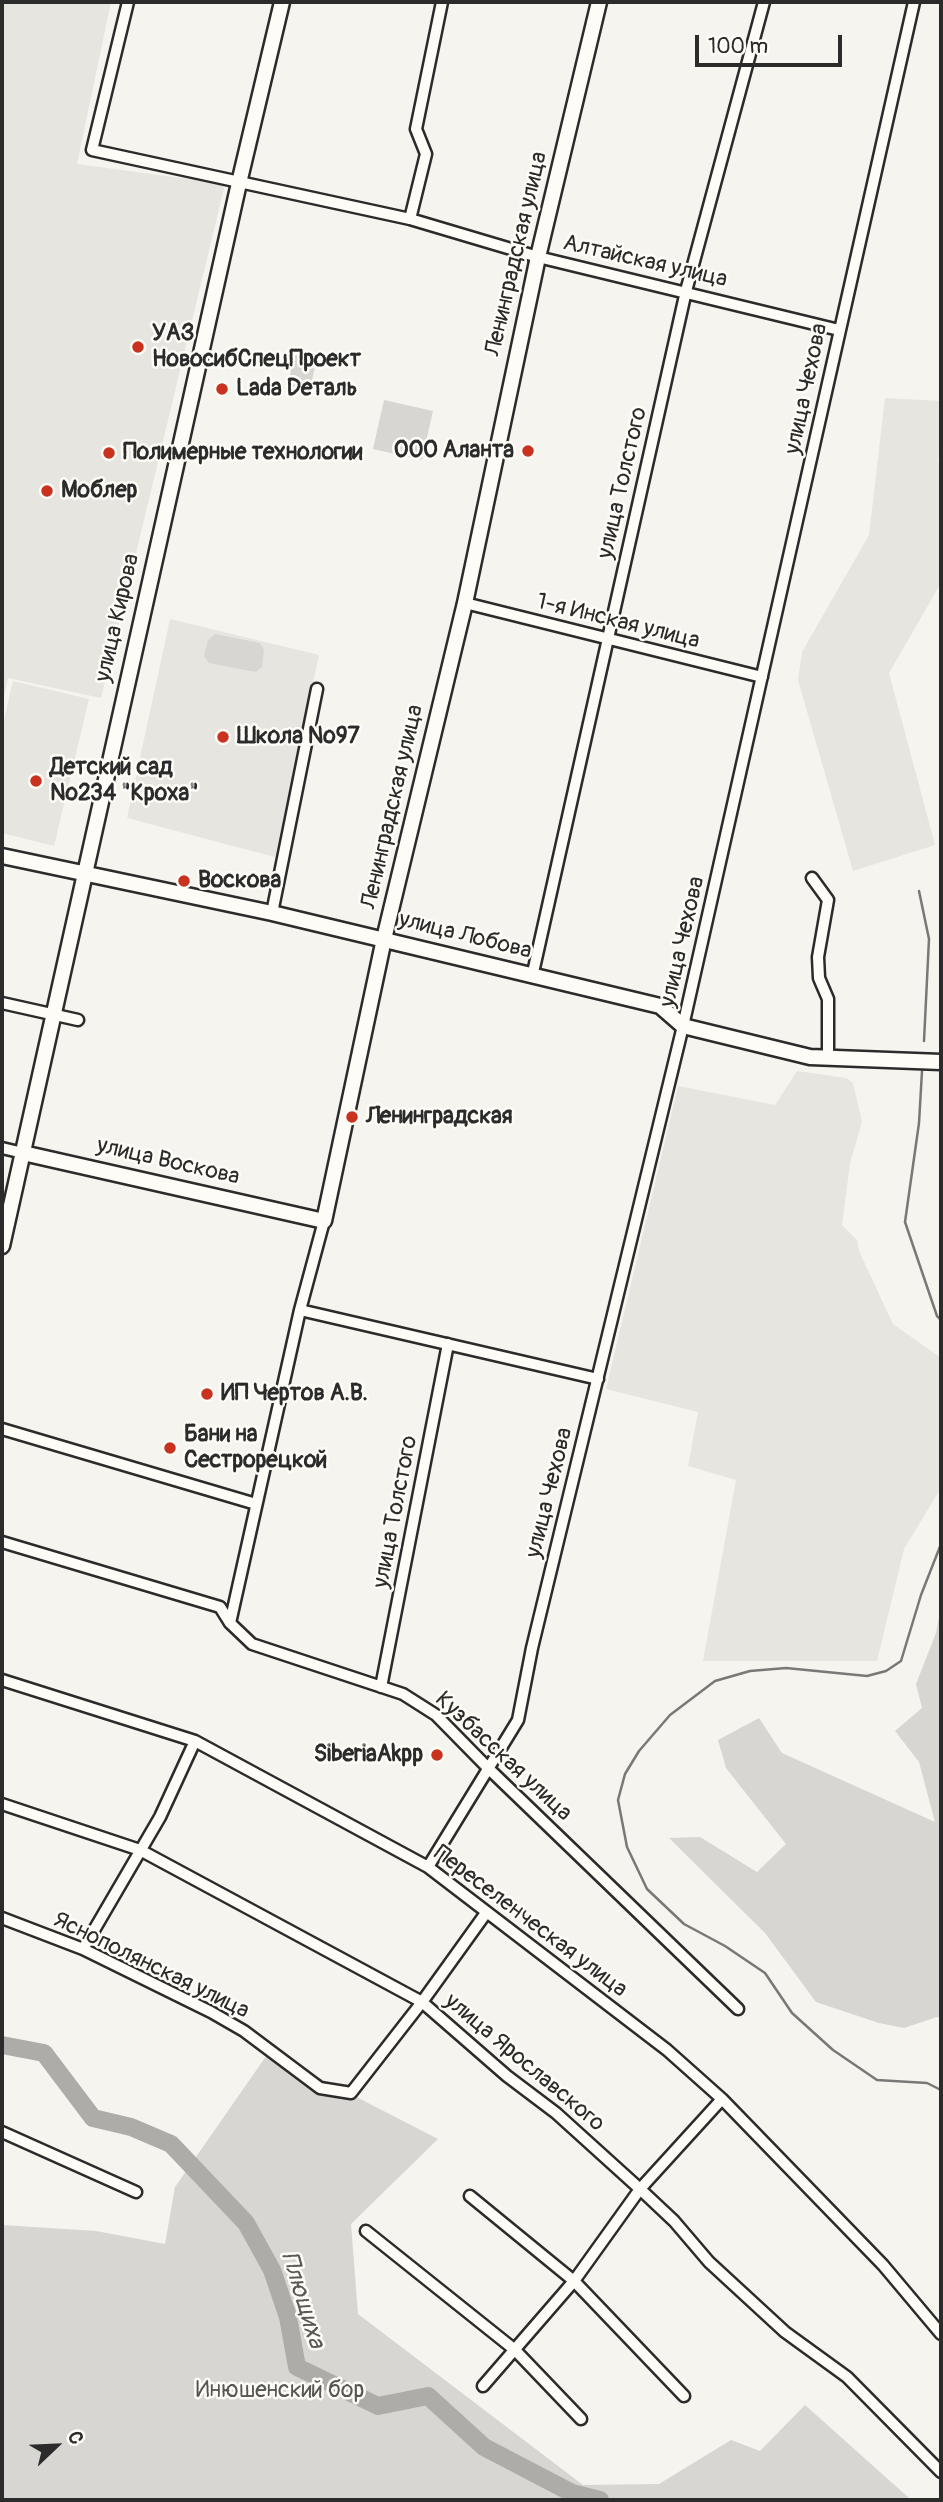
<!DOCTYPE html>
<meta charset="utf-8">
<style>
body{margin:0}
#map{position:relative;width:943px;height:2502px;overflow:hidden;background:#f5f4ef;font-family:Pangolin,sans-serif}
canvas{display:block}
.frame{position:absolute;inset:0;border:4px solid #2b2b2b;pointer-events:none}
.north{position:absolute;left:21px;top:2411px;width:70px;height:70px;-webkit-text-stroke:5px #fdfcf7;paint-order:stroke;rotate:67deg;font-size:19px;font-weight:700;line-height:28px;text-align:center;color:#2b2b2b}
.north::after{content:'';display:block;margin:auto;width:24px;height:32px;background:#2b2b2b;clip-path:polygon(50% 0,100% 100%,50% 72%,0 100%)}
.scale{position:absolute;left:695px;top:35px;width:147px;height:32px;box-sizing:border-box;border:4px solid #2b2b2b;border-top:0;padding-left:9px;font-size:21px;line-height:24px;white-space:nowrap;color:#2b2b2b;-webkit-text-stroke:5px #fdfcf7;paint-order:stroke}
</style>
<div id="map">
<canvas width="943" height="2502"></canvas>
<div class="frame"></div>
<div class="north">С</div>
<div class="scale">100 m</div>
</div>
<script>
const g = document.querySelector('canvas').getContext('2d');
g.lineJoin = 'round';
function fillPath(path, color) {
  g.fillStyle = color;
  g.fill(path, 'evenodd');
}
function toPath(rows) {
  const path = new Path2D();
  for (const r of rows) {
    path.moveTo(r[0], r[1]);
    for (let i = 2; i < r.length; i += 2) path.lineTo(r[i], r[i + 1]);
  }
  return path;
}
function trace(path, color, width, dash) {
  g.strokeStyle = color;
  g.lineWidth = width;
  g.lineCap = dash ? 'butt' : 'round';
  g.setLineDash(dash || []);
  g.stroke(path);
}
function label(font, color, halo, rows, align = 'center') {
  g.font = font + ' Pangolin,sans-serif';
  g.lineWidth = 5;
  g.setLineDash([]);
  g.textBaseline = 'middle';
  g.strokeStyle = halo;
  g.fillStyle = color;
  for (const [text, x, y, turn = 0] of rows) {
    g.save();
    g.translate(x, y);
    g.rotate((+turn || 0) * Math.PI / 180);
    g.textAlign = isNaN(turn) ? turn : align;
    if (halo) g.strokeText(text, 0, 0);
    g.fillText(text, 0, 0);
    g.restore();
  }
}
fillPath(toPath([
 [2,2,111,2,77,164,225,184,101,698,8,678,2,705],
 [885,398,941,401,941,439,938,461,941,462,941,583,889,673,935,845,853,871,798,680,802,652,869,535],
 [170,619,319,655,275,857,127,818],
 [13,681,89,699,54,846,2,833,2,728],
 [797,1071,846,1078,853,1083,862,1122,850,1163,842,1225,857,1240,859,1251,893,1324,941,1358,941,1488,904,1549,877,1661,703,1661,736,1480,688,1466,698,1412,606,1389,678,1086,775,1105]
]), '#e6e5e0');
fillPath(toPath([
 [299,354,314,357,316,361,310,390,306,393,291,389,288,385,294,356],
 [384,400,433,411,422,460,373,449],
 [215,634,260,643,264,650,262,667,256,672,209,663,204,656,208,640],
 [941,1606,941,2018,937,2017,904,2028,879,2023,816,2002,765,1933,669,1838,700,1837,757,1872,786,1844,726,1768,718,1740,759,1718,782,1753,935,1822,919,1762,895,1731,922,1708,916,1684,936,1633],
 [269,2052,438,2139,351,2224,358,2314,583,2485,659,2484,731,2440,760,2451,805,2405,909,2498,907,2500,2,2500,2,2225,96,2231,165,2244,175,2187]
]), '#d7d6d2');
trace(toPath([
 [919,891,929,939,924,1041],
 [922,1071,919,1123,905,1222,937,1316,941,1320],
 [941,1544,921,1595,901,1661,886,1671,867,1676,786,1668,750,1671,715,1681,670,1715,639,1751,625,1774,618,1800,627,1847,647,1889,684,1924,725,1946,765,1973,792,2013,833,2050,877,2080,927,2083,941,2090]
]), '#797877', 2.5);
trace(toPath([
 [2,2045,44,2053,93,2118,131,2127,171,2144,246,2223,272,2270,288,2317,297,2367,378,2406,428,2396,484,2447,572,2493,600,2500]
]), '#adaca9', 18);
const street = toPath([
 [128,2,92,150,410,219,538,257,839,330],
 [410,219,426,154,416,129,442,2],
 [465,603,762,677],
 [812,878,828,900,818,957,819,978,828,999,828,1059],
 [272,913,317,689],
 [532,977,686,291,764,2],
 [2,1003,78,1020],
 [2,1148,23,1153],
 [300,1310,598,1379],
 [2,1429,256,1504],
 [2,1542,220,1607,230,1623,252,1644,403,1694,436,1715,489,1769,738,2009],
 [230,1623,300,1310,324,1221],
 [2,1680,195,1741,428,1867,667,2050,722,2099,883,2265,941,2334],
 [381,1687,448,1344],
 [2,1804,140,1850,422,2002,507,2076,556,2113,640,2189,674,2221,709,2262,785,2332,847,2377,941,2472],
 [428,1867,518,1720,532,1648,683,1026,914,2],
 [2,1918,83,1949,211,2012,244,2031,320,2088,351,2093,422,2002,486,1913],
 [83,1949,160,1817,195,1741],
 [2,2132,136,2192],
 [470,2196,574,2281,684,2396],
 [366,2231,515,2350,581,2419],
 [483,2386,574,2281,640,2189,722,2099]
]);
const secondary = toPath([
 [2,856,272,913,660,1006,683,1026,810,1057,941,1062],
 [23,1153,324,1221,384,939,465,603,538,257,599,2],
 [2,1246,239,183,282,2]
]);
trace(street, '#2b2b2b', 15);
trace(secondary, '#2b2b2b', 19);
trace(street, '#fdfcf7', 10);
trace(secondary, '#fdfcf7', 14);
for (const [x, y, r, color] of [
 [138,347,7,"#c8321e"],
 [222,389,7,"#c8321e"],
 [528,451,7,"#c8321e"],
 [109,453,7,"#c8321e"],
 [47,491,7,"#c8321e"],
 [223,737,7,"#c8321e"],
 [36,781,7,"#c8321e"],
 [184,881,7,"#c8321e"],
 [352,1117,7,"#c8321e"],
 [207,1394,7,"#c8321e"],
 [170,1448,7,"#c8321e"],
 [437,1755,7,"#c8321e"]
]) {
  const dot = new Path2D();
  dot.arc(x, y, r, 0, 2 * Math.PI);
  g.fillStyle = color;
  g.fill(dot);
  trace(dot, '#fdfcf7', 2.5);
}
label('23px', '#2b2b2b', '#fdfcf7', [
 ["Ленинградская улица",517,254,-77],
 ["Алтайская улица",645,262,13],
 ["улица Чехова",807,389,-78],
 ["улица Толстого",623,483,-77],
 ["улица Кирова",118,618,-77],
 ["1-я Инская улица",618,622,14],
 ["Ленинградская улица",393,807,-77],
 ["улица Лобова",465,936,14],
 ["улица Чехова",683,942,-77],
 ["улица Воскова",168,1162,13],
 ["улица Чехова",550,1493,-76],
 ["улица Толстого",396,1512,-79],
 ["Кузбасская улица",503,1757,43],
 ["Переселенческая улица",530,1922,37],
 ["Яснополянская улица",151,1966,26],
 ["улица Ярославского",524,2063,40]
]);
label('bold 23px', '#2b2b2b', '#fdfcf7', [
 ["УАЗ",152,334],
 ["НовосибСпецПроект",152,360],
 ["Lada Dеталь",236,389],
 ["ООО Аланта",514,451,"right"],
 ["Полимерные технологии",123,453],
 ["Моблер",61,491],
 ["Школа №97",237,737],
 ["Детский сад",50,768],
 ["№234 \"Кроха\"",50,794],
 ["Воскова",198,881],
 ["Ленинградская",366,1117],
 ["ИП Чертов А.В.",221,1394],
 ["Бани на",184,1435],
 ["Сестрорецкой",184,1461],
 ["SiberiaAkpp",423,1755,"right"]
], 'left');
label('23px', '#565655', '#fdfcf7', [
 ["Инюшенский бор",280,2391]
]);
label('italic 24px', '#585857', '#fdfcf7', [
 ["Плющиха",302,2300,73]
]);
</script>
